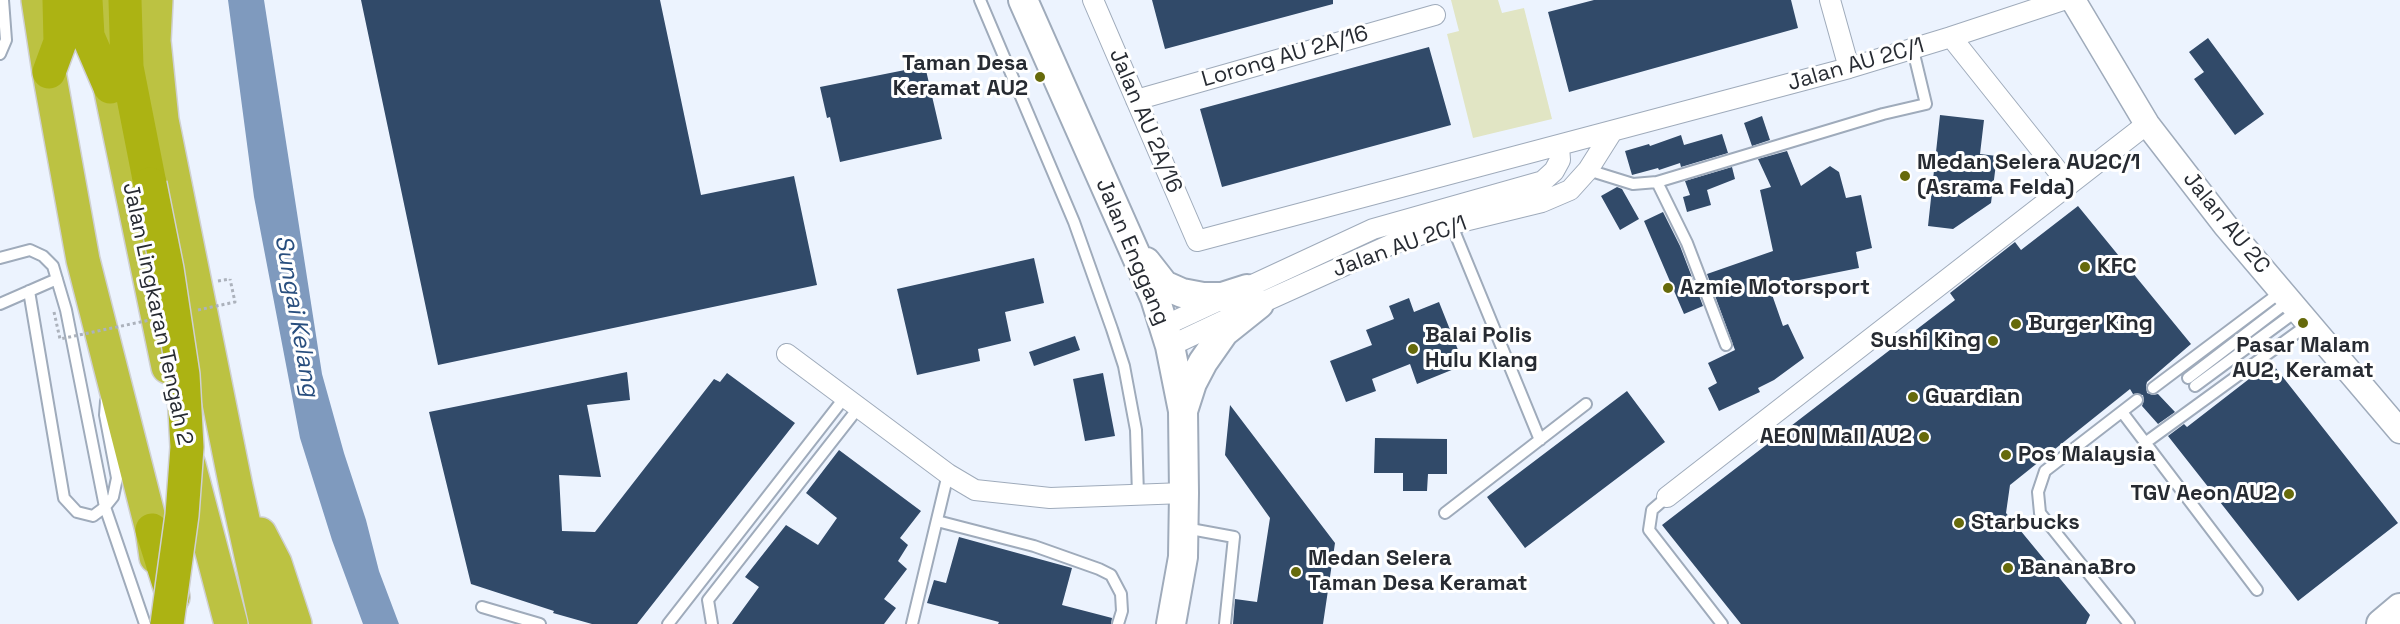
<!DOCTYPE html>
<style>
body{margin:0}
canvas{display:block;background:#ecf3fe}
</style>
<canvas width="2400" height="624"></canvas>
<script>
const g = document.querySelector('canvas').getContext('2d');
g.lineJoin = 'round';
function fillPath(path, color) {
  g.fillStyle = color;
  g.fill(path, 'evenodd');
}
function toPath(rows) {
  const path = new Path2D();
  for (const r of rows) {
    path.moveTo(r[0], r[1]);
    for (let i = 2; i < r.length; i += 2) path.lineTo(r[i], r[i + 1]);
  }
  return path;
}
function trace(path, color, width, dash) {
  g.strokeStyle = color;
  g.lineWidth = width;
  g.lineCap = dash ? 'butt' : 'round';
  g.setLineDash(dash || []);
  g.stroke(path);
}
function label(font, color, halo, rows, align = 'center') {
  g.font = font + ' "Space Grotesk",sans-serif';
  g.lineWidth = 6;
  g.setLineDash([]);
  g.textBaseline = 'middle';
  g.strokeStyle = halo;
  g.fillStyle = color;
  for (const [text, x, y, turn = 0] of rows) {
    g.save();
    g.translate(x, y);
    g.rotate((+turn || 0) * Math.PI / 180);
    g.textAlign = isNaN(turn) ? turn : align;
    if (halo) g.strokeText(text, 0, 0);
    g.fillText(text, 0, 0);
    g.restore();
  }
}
fillPath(toPath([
 [1451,0,1498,0,1502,13,1524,8,1552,119,1473,138,1447,34,1459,31]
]), '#e1e5c4');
fillPath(toPath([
 [228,0,264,0,322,374,344,453,366,520,379,571,399,624,363,624,332,540,300,438,254,197]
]), '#7f9abe');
fillPath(toPath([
 [361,0,660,0,701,195,794,176,817,285,438,365],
 [1152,0,1333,0,1333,4,1165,49],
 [1594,0,1791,0,1798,28,1569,92,1548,12],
 [2208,38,2264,114,2235,135,2194,79,2204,72,2189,52],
 [1429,47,1451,125,1222,187,1200,109],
 [925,66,942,139,840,162,830,117,827,118,820,87],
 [1940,115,1984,120,1980,154,1997,156,1991,203,1953,229,1928,226],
 [1762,116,1770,140,1752,146,1744,123],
 [1722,134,1728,153,1681,167,1680,163,1659,170,1658,168,1632,175,1625,151,1649,144,1650,146,1681,135,1684,145],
 [1787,151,1801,186,1830,166,1839,172,1846,198,1861,195,1872,248,1856,252,1859,268,1769,286,1783,326,1788,324,1804,358,1774,380,1758,388,1760,392,1719,411,1708,388,1717,383,1708,363,1735,350,1707,274,1773,251,1760,190,1771,187,1758,159],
 [1732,167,1735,179,1707,190,1711,205,1687,212,1683,197,1690,195,1685,181],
 [1617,187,1622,189,1639,219,1620,230,1601,196],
 [2078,206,2191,344,2147,382,2146,386,2147,393,2153,395,2158,394,2175,412,2158,424,2142,406,2144,400,2143,395,2133,394,2130,389,2010,485,2006,513,2090,615,2086,624,1741,624,1662,525,1955,300,1950,293,2015,242,2021,250],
 [1663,212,1680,246,1703,306,1684,314,1644,221],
 [1034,258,1044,303,1005,312,1011,341,978,349,980,361,917,375,897,289],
 [1409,298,1414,312,1439,302,1464,365,1417,384,1410,364,1372,379,1376,391,1346,402,1330,361,1372,345,1366,330,1394,319,1389,306],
 [1075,336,1080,350,1034,366,1029,352],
 [2271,362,2398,523,2298,601,2168,436,2184,424,2187,427],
 [627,372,630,400,587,405,601,477,559,475,562,531,595,532,714,379,720,382,727,373,795,423,637,624,592,624,553,613,554,611,471,584,429,412],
 [1103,373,1115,436,1085,441,1073,379],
 [1627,391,1665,442,1525,548,1487,497],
 [1230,405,1335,543,1323,624,1233,624,1235,599,1257,602,1270,518,1225,455],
 [1375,438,1447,439,1447,474,1428,474,1427,491,1403,491,1403,473,1374,473],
 [839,450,921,511,900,538,908,545,898,561,907,569,884,599,896,608,884,624,732,624,759,587,745,577,786,525,818,545,837,518,806,493],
 [959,537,1072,568,1062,605,1112,618,1111,624,998,624,999,622,927,603,934,580,946,583]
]), '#314a69');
const service = toPath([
 [980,0,1074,222,1112,329,1124,366,1136,430,1138,495],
 [0,54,6,40,3,0],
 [1588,170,1633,184,1657,182,1883,114,1926,104,1913,50],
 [1657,182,1687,243,1726,345],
 [1450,221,1540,440],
 [0,258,30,250,43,256,53,266,66,310,105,507,145,624],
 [29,291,64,498,77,512,93,516,105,507,113,497,117,478,105,415,106,401],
 [0,304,57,279],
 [2188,378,2290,300],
 [2195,386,2298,310],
 [2153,388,2282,291],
 [2122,412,2257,590],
 [2145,443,2310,323],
 [1667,497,1652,510,1649,530,1722,624],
 [1445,513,1586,404],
 [937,521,1034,546,1099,569,1111,575,1121,594,1122,611,1118,624],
 [1185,528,1234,537,1225,624],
 [482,607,540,624],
 [668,624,845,397],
 [712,624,708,600,859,407],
 [912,624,948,474],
 [2129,624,2040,513,2038,492,2045,471,2137,400]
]);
const minor = toPath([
 [1093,0,1197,241,1849,68,1951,37,2063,0],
 [1830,0,1849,68],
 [1951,37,2069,185],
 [1136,100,1435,15],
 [1164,326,1373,229,1543,181,1554,171,1560,160,1559,146],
 [1170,346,1259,304,1390,245,1452,224,1542,202,1570,190,1588,170,1612,132],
 [787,354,948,474,975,490,1050,498,1184,493],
 [1667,497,2147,124]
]);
const tertiary = toPath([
 [2073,0,2147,124,2225,225,2400,431]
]);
const secondary = toPath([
 [1023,0,1155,298,1170,346,1183,411,1184,493,1183,557,1171,624],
 [1146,262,1164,285,1182,293,1203,297,1222,297,1247,289],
 [1183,411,1192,383,1203,362,1224,332,1259,304],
 [2381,624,2400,608]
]);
const trunk = toPath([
 [38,0,49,72,83,260,139,479,152,530,156,557],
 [106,0,110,87,168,367],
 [156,0,154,41,162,120,236,487,266,624],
 [189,465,231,624],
 [260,534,275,563,295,624]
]);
const motorway = toPath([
 [86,0,88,36,110,87],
 [125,0,127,67,150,184],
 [49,72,60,42,59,0],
 [152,530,173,597]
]);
trace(service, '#9fabbb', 14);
trace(minor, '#9fabbb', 22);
trace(tertiary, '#9fabbb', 27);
trace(secondary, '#9fabbb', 32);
trace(trunk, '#cfd0d2', 36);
trace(motorway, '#cfd0d2', 36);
trace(toPath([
 [218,281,230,279]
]), '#acb2bc', 3, [3, 3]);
trace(service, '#fff', 10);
trace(minor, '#fff', 20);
trace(tertiary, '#fff', 24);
trace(secondary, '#fff', 28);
trace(trunk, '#bcc242', 33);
trace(motorway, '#acb313', 33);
const motorwayBridge = toPath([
 [150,184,167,269,183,375,187,447,182,515,167,624]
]);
trace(motorwayBridge, '#cfd0d2', 36, []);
trace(toPath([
 [198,310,235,302,230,279],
 [54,312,60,339,150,320]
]), '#acb2bc', 3, [3, 3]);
trace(motorwayBridge, '#acb313', 33);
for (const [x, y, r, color] of [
 [1040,77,6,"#666a0b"],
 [1905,176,6,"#666a0b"],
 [2085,267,6,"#666a0b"],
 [1668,288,6,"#666a0b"],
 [2303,323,6,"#666a0b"],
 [2016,324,6,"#666a0b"],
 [1993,341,6,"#666a0b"],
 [1413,349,6,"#666a0b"],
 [1913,397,6,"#666a0b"],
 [1924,437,6,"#666a0b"],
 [2006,455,6,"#666a0b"],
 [2289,494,6,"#666a0b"],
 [1959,523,6,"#666a0b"],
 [2008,568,6,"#666a0b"],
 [1296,572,6,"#666a0b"]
]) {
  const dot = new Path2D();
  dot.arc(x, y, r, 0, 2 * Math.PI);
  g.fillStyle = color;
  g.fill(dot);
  trace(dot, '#fff', 2);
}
label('22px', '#272b32', '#fff', [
 ["Lorong AU 2A/16",1285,57,-16],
 ["Jalan AU 2C/1",1856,65,-16],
 ["Jalan AU 2A/16",1145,121,67],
 ["Jalan AU 2C",2226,223,51],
 ["Jalan AU 2C/1",1400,247,-20],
 ["Jalan Enggang",1132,252,67],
 ["Jalan Lingkaran Tengah 2",157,314,78]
]);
label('bold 22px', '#272b32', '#fff', [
 ["Taman Desa",1028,64,"right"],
 ["Keramat AU2",1028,89,"right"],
 ["Medan Selera AU2C/1",1917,163],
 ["(Asrama Felda)",1917,188],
 ["KFC",2097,267],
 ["Azmie Motorsport",1680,288],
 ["Burger King",2028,324],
 ["Balai Polis",1425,336],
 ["Hulu Klang",1425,361],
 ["Sushi King",1981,341,"right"],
 ["Pasar Malam",2303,346,"center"],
 ["AU2, Keramat",2303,371,"center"],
 ["Guardian",1925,397],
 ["AEON Mall AU2",1912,437,"right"],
 ["Pos Malaysia",2018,455],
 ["TGV Aeon AU2",2277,494,"right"],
 ["Starbucks",1971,523],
 ["Medan Selera",1308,559],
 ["Taman Desa Keramat",1308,584],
 ["BananaBro",2020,568]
], 'left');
label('italic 24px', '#284e7e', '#fff', [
 ["Sungai Kelang",296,316,80]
]);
</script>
